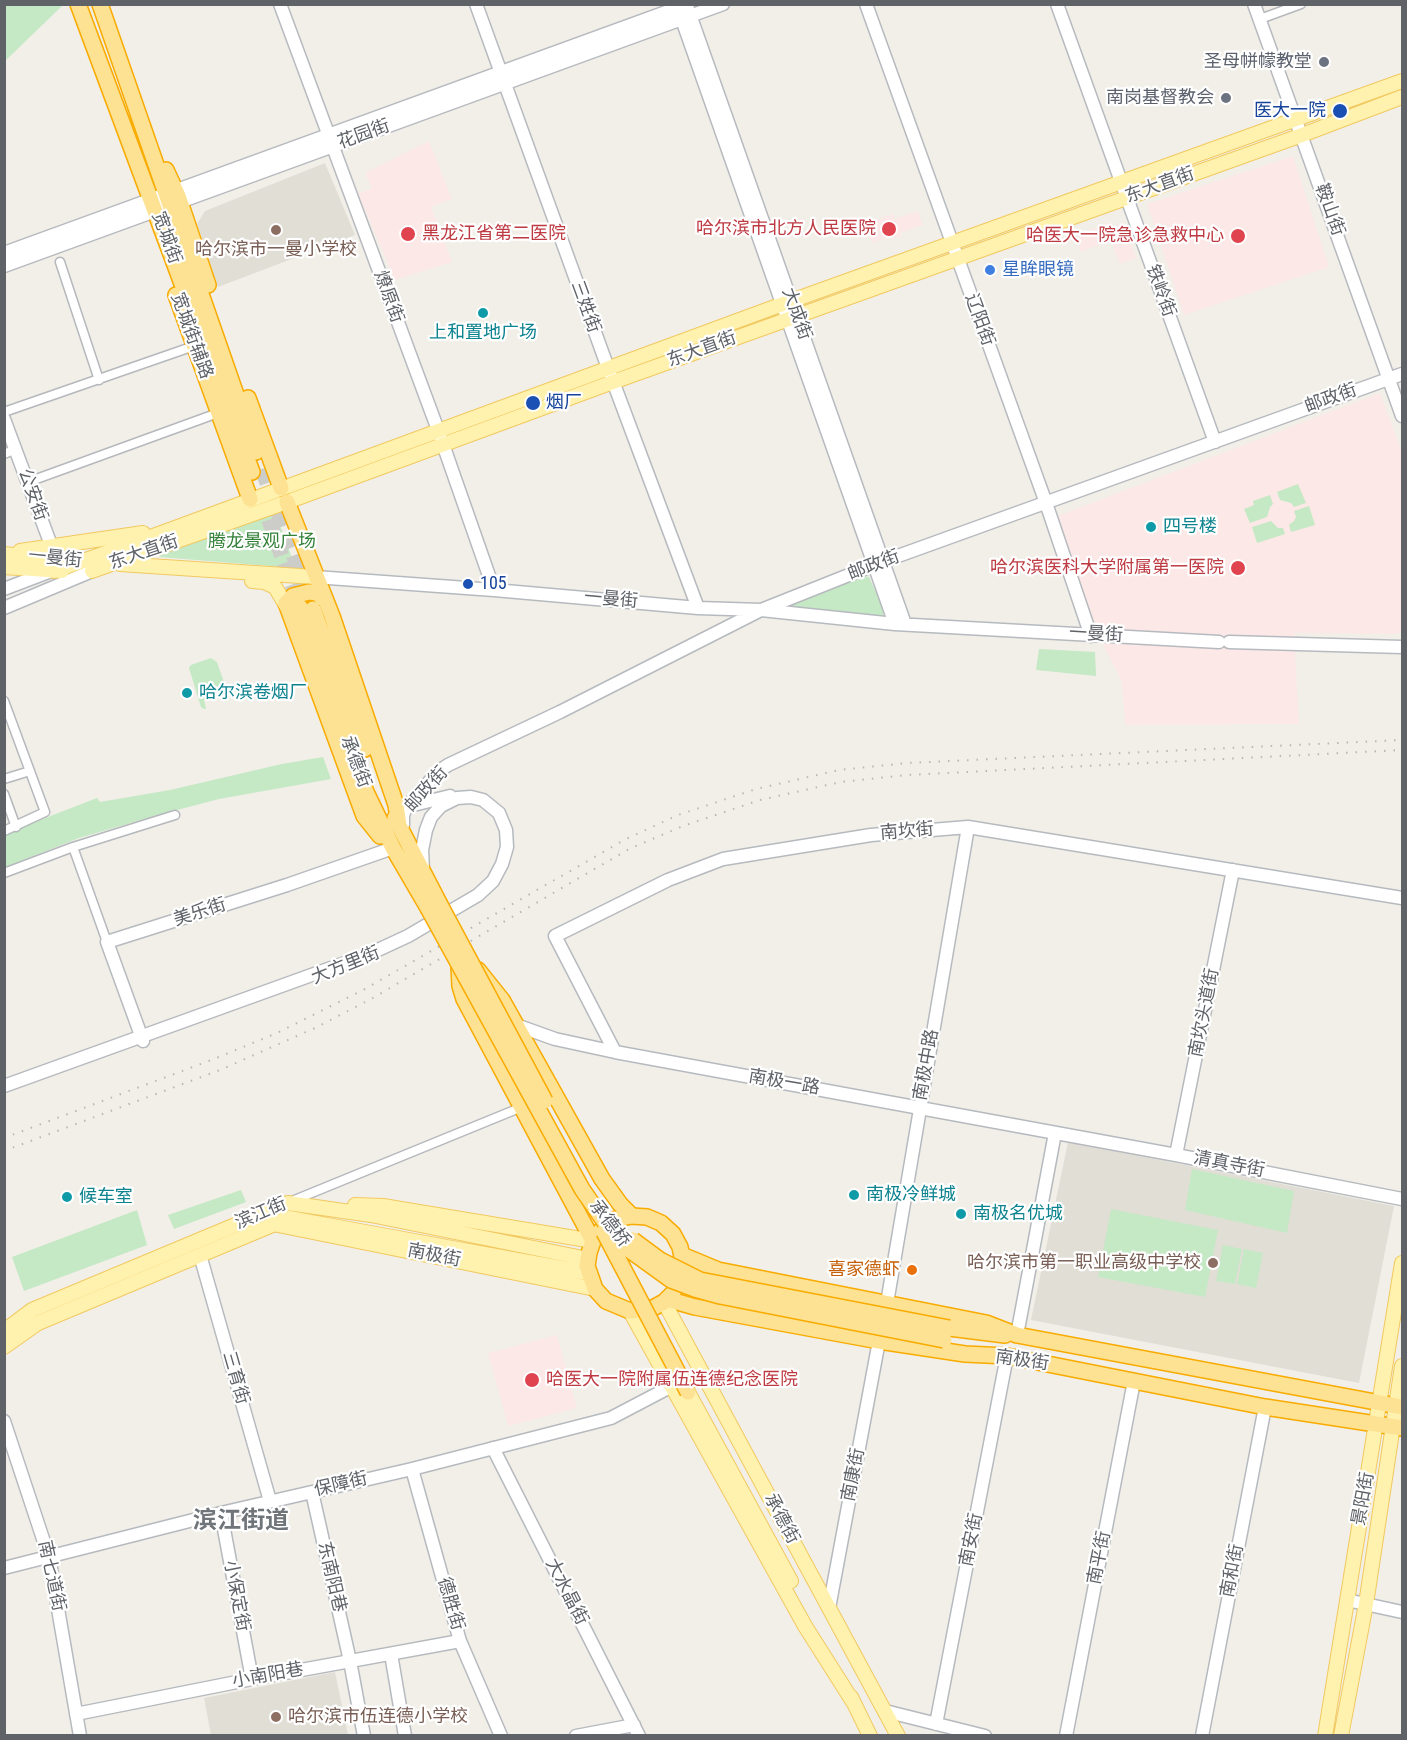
<!DOCTYPE html>
<meta charset="utf-8">
<style>
body{margin:0}
#map{position:relative;width:1407px;height:1740px;overflow:hidden;background:#f1efe8;font-family:"Roboto Condensed",sans-serif}
canvas{display:block}
.frame{position:absolute;inset:0;border:6px solid #5f6368;pointer-events:none}
</style>
<div id="map">
<canvas width="1407" height="1740"></canvas>
<div class="frame"></div>
</div>
<script>
const g = document.querySelector('canvas').getContext('2d');
g.lineJoin = 'round';
function fillPath(path, color) {
  g.fillStyle = color;
  g.fill(path, 'evenodd');
}
function toPath(rows) {
  const path = new Path2D();
  for (const r of rows) {
    path.moveTo(r[0], r[1]);
    for (let i = 2; i < r.length; i += 2) path.lineTo(r[i], r[i + 1]);
  }
  return path;
}
function trace(path, color, width, dash) {
  g.strokeStyle = color;
  g.lineWidth = width;
  g.lineCap = dash ? 'butt' : 'round';
  g.setLineDash(dash || []);
  g.stroke(path);
}
function label(font, color, halo, rows, align = 'center') {
  g.font = font + ' "Roboto Condensed","Noto Sans SC",sans-serif';
  g.lineWidth = 4.5;
  g.setLineDash([]);
  g.textBaseline = 'middle';
  g.strokeStyle = halo;
  g.fillStyle = color;
  for (const [text, x, y, turn = 0] of rows) {
    g.save();
    g.translate(x, y);
    g.rotate((+turn || 0) * Math.PI / 180);
    g.textAlign = isNaN(turn) ? turn : align;
    if (halo) g.strokeText(text, 0, 0);
    g.fillText(text, 0, 0);
    g.restore();
  }
}
fillPath(toPath([
 [325,163,355,235,218,287,197,224,205,211],
 [1068,1142,1394,1206,1359,1383,1031,1320],
 [335,1672,348,1735,211,1735,204,1698]
]), '#e1ded6');
fillPath(toPath([
 [429,141,452,199,431,207,452,262,395,280,358,194,372,188,365,173],
 [1293,156,1329,267,1184,315,1147,204],
 [918,211,923,225,900,233,901,236,894,238,893,235,872,243,865,224,893,214,895,219],
 [1110,222,1115,226,1123,223,1136,258,1120,264,1111,240,1081,252,1076,236],
 [1380,393,1402,453,1402,630,1398,634,1294,633,1299,724,1125,725,1122,682,1090,619,1055,517],
 [557,1335,577,1408,508,1426,488,1353]
]), '#fce8e6');
fillPath(toPath([
 [5,4,62,4,63,5,5,61],
 [1298,484,1306,503,1294,507,1291,503,1280,500,1277,492],
 [1270,495,1273,504,1270,507,1267,517,1250,523,1244,509,1254,505,1253,501],
 [1309,506,1315,525,1291,532,1289,525,1294,521,1296,517,1294,511],
 [272,515,277,517,295,566,294,568,160,557,159,554],
 [1271,521,1278,528,1283,528,1285,534,1257,543,1252,527],
 [864,576,869,577,885,612,881,617,786,607],
 [1039,649,1095,652,1096,676,1036,670],
 [211,658,217,662,229,697,228,700,225,702,222,694,204,700,206,709,204,709,201,707,189,668,191,665],
 [323,757,331,779,219,799,158,815,79,838,5,867,4,834,97,798,100,802,170,790,282,764],
 [1192,1169,1294,1191,1287,1233,1185,1210],
 [241,1190,246,1202,174,1229,168,1215],
 [1111,1209,1218,1230,1205,1297,1098,1277],
 [137,1210,147,1245,24,1291,12,1257],
 [1223,1245,1242,1249,1235,1284,1216,1281],
 [1244,1249,1263,1253,1256,1288,1237,1284]
]), '#c5e8c5');
trace(toPath([
 [262,469,313,609],
 [261,498,300,607]
]), '#ccccc8', 15, [15, 8]);
const street = toPath([
 [1260,19,1301,4],
 [60,262,99,380],
 [4,412,194,346],
 [4,454,16,449],
 [28,482,218,413],
 [4,701,45,812,4,831],
 [4,779,30,771],
 [4,794,16,827],
 [73,847,107,942],
 [4,873,73,847,175,815],
 [292,1201,522,1107]
]);
const secondary = toPath([
 [280,4,438,430,494,590],
 [476,4,608,368,698,608],
 [866,4,1046,503,1091,636],
 [1057,4,1215,442],
 [1254,4,1402,416],
 [688,9,905,624],
 [680,14,895,624],
 [4,253,688,4],
 [4,266,723,4],
 [4,419,54,553],
 [315,577,494,590,698,608,761,610,895,624,1219,642],
 [4,589,54,570],
 [4,608,92,571],
 [1229,642,1402,647],
 [405,807,450,796],
 [403,825,403,815,407,806,439,771,448,765,560,712,761,610,884,561,1402,374],
 [516,1025,555,1039,615,1052,1176,1155,1402,1199],
 [143,1041,107,942,287,885,393,848],
 [615,1052,555,936,668,880,723,859,871,835,968,827,1402,898],
 [4,1086,367,955,408,936,478,895,493,881,502,864,507,847,506,830,499,813,483,800,471,797,457,798,441,806,431,817,426,830,422,850,423,870],
 [1176,1155,1233,870],
 [200,1255,270,1501],
 [887,1303,968,827],
 [1017,1335,1055,1133],
 [4,1421,49,1557,80,1736],
 [493,1448,639,1736],
 [412,1469,460,1641,501,1736],
 [312,1492,350,1661,364,1736],
 [221,1513,252,1679],
 [4,1568,221,1513,412,1469,611,1418,672,1386],
 [1347,1600,1402,1612],
 [829,1608,879,1341],
 [391,1654,405,1736],
 [885,1711,985,1736],
 [76,1714,252,1679,460,1641],
 [936,1724,1007,1356],
 [576,1736,634,1725],
 [1066,1736,1134,1381],
 [1202,1736,1265,1407]
]);
const primary = toPath([
 [20,551,143,533],
 [4,554,74,562],
 [120,564,315,577],
 [4,567,62,571],
 [54,571,134,543,791,301,1402,81],
 [92,571,287,502,613,382,1302,135,1402,97],
 [252,581,264,582,275,587,287,607],
 [355,1205,383,1206,593,1241],
 [273,1224,595,1289],
 [664,1302,898,1736],
 [630,1311,805,1626,855,1705],
 [4,1331,32,1310,288,1203,371,1215,588,1259],
 [4,1347,38,1323,289,1218,588,1273],
 [688,1392,791,1581],
 [851,1697,870,1736],
 [1325,1736,1402,1263],
 [1341,1736,1366,1604,1402,1366]
]);
const highway = toPath([
 [78,4,252,472],
 [100,4,256,452],
 [166,170,178,196,208,285],
 [176,295,250,499],
 [248,398,281,488],
 [287,502,332,616,396,805,399,826],
 [324,599,317,593,309,592,293,596,286,603,364,816,380,836],
 [300,607,366,792,393,848,428,908],
 [313,609,365,749],
 [395,818,439,903],
 [459,967,460,986,464,999,593,1241,589,1253,587,1266,595,1289,606,1301,630,1311,653,1308,664,1302,673,1293],
 [478,970,502,1000,602,1179,620,1204,632,1216],
 [593,1241,603,1228,616,1219,632,1216,647,1217,661,1223,673,1234,680,1247,683,1262],
 [682,1255,718,1270,986,1323,1017,1335,1402,1407],
 [667,1299,695,1307,879,1341,965,1354,1007,1356,1265,1407,1402,1428],
 [949,1328,1005,1335]
]);
trace(street, '#b5b8bc', 11);
trace(secondary, '#b6babf', 15);
trace(primary, '#f2c960', 16);
trace(highway, '#f9ab00', 18);
trace(street, '#fff', 8);
trace(secondary, '#fff', 12);
trace(primary, '#fff2af', 14);
trace(highway, '#fde293', 15);
trace(toPath([
 [4,1138,214,1059,277,1033,365,989,624,840,678,815,756,789,839,770,907,763,1402,740],
 [4,1151,220,1070,315,1028,371,999,629,849,683,826,760,800,841,782,907,775,1402,750]
]), '#b6b7b8', 2, [1.5, 8]);
const highwayBridge = toPath([
 [439,903,545,1101],
 [428,908,582,1189,613,1234,628,1249,671,1280,695,1289,720,1296,944,1340],
 [604,1232,688,1392],
 [633,1240,660,1260,700,1280,949,1328]
]);
trace(highwayBridge, '#f9ab00', 18, []);
trace(highwayBridge, '#fde293', 15);
for (const [x, y, r, color] of [
 [1324,62,6,"#6b7280"],
 [1226,98,6,"#6b7280"],
 [1340,111,8,"#1a4fb4"],
 [889,229,8,"#e0444e"],
 [276,230,6,"#8d6e63"],
 [408,234,8,"#e0444e"],
 [1238,236,8,"#e0444e"],
 [990,270,6,"#3f7fe0"],
 [483,313,6,"#0f9aa8"],
 [533,403,8,"#1a4fb4"],
 [1151,527,6,"#0f9aa8"],
 [1238,568,8,"#e0444e"],
 [468,584,6,"#1a4fb4"],
 [187,693,6,"#0f9aa8"],
 [854,1195,6,"#0f9aa8"],
 [67,1197,6,"#0f9aa8"],
 [961,1214,6,"#0f9aa8"],
 [1213,1263,6,"#8d6e63"],
 [912,1270,6,"#e8710a"],
 [532,1380,8,"#e0444e"],
 [276,1717,6,"#8d6e63"]
]) {
  const dot = new Path2D();
  dot.arc(x, y, r, 0, 2 * Math.PI);
  g.fillStyle = color;
  g.fill(dot);
  trace(dot, '#fff', 2);
}
label('18px', '#5b616d', '#fff', [
 ["圣母帡幪教堂",1312,62],
 ["南岗基督教会",1214,98]
], 'right');
label('18px', '#164399', '#fff', [
 ["医大一院",1326,111,"right"],
 ["烟厂",546,403],
 ["105",480,584]
], 'left');
label('18px', '#5f6368', '#fff', [
 ["花园街",364,135,-20],
 ["东大直街",1160,186,-20],
 ["鞍山街",1329,210,70],
 ["宽城街",166,238,70],
 ["铁岭街",1160,291,70],
 ["燎原街",388,297,70],
 ["三姓街",585,307,70],
 ["大成街",796,314,70],
 ["辽阳街",979,320,70],
 ["宽城街辅路",191,336,70],
 ["东大直街",702,350,-20],
 ["邮政街",1331,399,-20],
 ["公安街",32,495,70],
 ["东大直街",144,553,-19],
 ["一曼街",55,559,6],
 ["邮政街",874,566,-21],
 ["一曼街",611,600,5],
 ["一曼街",1096,635,3],
 ["承德街",355,762,69],
 ["邮政街",427,790,-48],
 ["南坎街",907,832,-5],
 ["美乐街",200,913,-18],
 ["大方里街",346,966,-22],
 ["南坎头道街",1205,1013,-79],
 ["南极中路",927,1065,-80],
 ["南极一路",784,1083,10],
 ["清真寺街",1229,1165,11],
 ["滨江街",261,1214,-23],
 ["承德桥",609,1224,52],
 ["南极街",434,1256,11],
 ["南极街",1022,1361,8],
 ["三育街",235,1378,74],
 ["南康街",854,1475,-79],
 ["保障街",341,1485,-13],
 ["景阳街",1364,1499,-80],
 ["承德街",781,1519,62],
 ["南安街",972,1540,-79],
 ["南平街",1100,1558,-79],
 ["南和街",1233,1571,-79],
 ["南七道街",51,1576,78],
 ["东南阳巷",331,1577,77],
 ["大水晶街",566,1592,63],
 ["小保定街",236,1596,79],
 ["德胜街",450,1604,74],
 ["小南阳巷",268,1676,-10]
]);
label('18px', '#be3a42', '#fff', [
 ["哈尔滨市北方人民医院",876,229],
 ["黑龙江省第二医院",422,234,"left"],
 ["哈医大一院急诊急救中心",1224,236],
 ["哈尔滨医科大学附属第一医院",1224,568],
 ["哈医大一院附属伍连德纪念医院",546,1380,"left"]
], 'right');
label('18px', '#785e54', '#fff', [
 ["哈尔滨市一曼小学校",276,250],
 ["哈尔滨市第一职业高级中学校",1201,1263,"right"],
 ["哈尔滨市伍连德小学校",288,1717,"left"]
]);
label('18px', '#366cbe', '#fff', [
 ["星眸眼镜",1002,270]
], 'left');
label('18px', '#0d838f', '#fff', [
 ["上和置地广场",483,333,"center"],
 ["四号楼",1163,527],
 ["哈尔滨卷烟厂",199,693],
 ["南极冷鲜城",866,1195],
 ["候车室",79,1197],
 ["南极名优城",973,1214]
], 'left');
label('18px', '#348238', '#fff', [
 ["腾龙景观广场",262,542]
]);
label('18px', '#c56008', '#fff', [
 ["喜家德虾",900,1270]
], 'right');
label('bold 24px', '#70757a', '#fff', [
 ["滨江街道",241,1522]
]);
</script>
